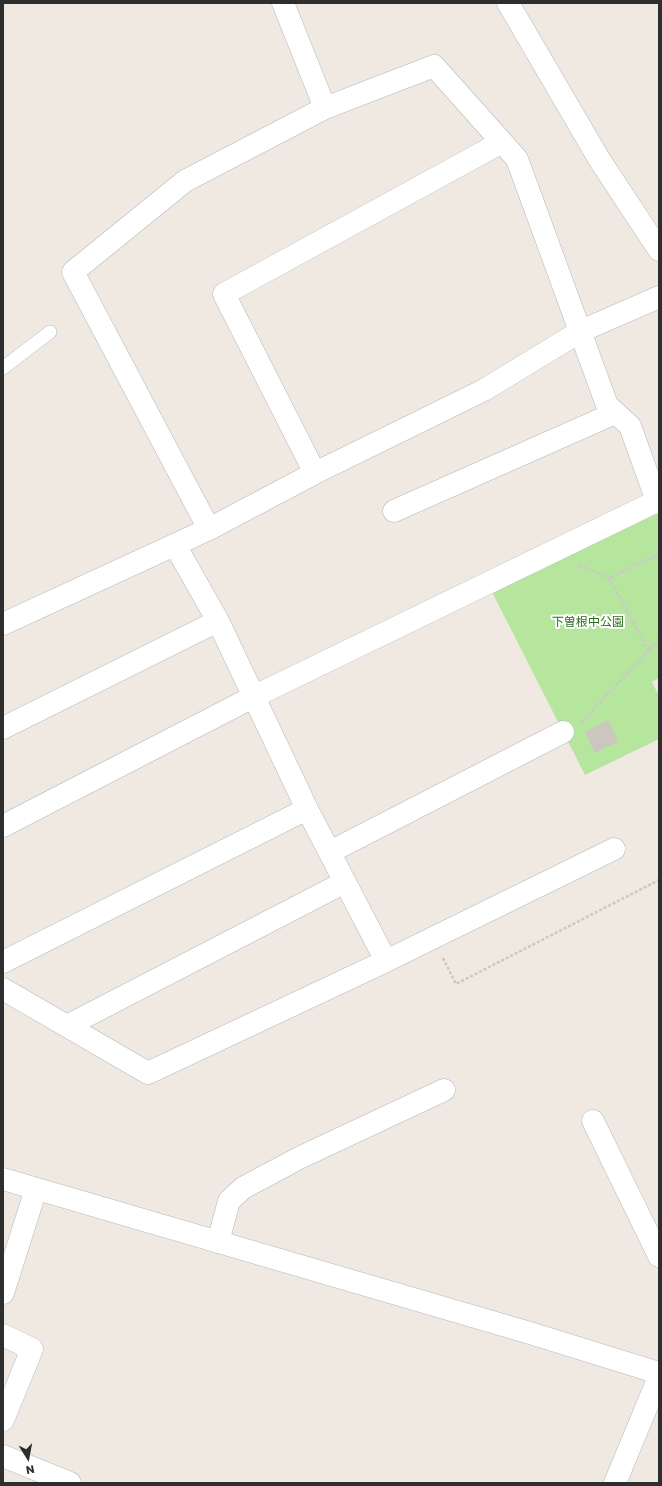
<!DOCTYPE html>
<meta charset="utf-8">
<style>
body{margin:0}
#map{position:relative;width:662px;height:1486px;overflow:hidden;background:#efe9e1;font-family:Poppins,sans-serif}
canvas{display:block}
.frame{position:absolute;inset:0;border:4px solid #2e2e2e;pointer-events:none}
.north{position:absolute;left:8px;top:1438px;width:40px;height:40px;-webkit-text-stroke:3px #fff;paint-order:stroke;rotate:169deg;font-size:11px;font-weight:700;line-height:16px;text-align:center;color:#2e2e2e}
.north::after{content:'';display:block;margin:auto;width:14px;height:18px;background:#2e2e2e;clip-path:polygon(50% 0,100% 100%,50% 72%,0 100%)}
</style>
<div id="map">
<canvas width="662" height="1486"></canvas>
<div class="frame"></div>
<div class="north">N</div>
</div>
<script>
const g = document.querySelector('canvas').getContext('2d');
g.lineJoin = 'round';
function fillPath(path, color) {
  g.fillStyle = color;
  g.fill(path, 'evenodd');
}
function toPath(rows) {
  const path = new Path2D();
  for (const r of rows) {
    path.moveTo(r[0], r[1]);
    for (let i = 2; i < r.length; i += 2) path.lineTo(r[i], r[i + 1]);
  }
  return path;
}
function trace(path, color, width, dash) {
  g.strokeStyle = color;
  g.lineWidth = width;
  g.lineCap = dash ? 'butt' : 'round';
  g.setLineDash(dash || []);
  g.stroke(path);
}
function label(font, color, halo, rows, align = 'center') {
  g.font = font + ' Poppins,"Noto Sans JP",sans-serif';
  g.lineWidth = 4;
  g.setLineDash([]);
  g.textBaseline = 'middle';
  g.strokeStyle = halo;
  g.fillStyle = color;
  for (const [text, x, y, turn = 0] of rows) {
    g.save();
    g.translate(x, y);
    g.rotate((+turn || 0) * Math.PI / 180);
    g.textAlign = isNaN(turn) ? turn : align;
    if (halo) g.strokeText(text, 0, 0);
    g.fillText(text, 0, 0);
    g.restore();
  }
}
fillPath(toPath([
 [654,509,659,517,659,678,652,682,659,696,659,739,585,775,491,590]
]), '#b6e59e');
fillPath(toPath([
 [608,720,618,742,595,753,585,732]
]), '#cbc7bf');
const lane = toPath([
 [3,368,50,332]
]);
const street = toPath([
 [283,3,325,108],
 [508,3,599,159,659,250],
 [315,473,224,294,502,142],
 [394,511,615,413],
 [3,624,209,529,315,473,484,390,581,331,659,297],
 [3,728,218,621],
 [3,826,253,697,657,501,630,426,607,405,517,159,434,66,325,108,185,181,73,272,209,529],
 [330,852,563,732],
 [386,961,614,849],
 [3,962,307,809],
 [3,989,148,1073,386,961,307,809,218,621,175,545],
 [67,1026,345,882],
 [593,1121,659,1256],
 [218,1242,229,1201,243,1188,299,1158,444,1090],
 [3,1293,36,1189],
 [3,1335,32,1349,3,1420]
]);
const secondary = toPath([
 [3,1179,530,1333,659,1373],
 [3,1456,70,1483],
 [615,1483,659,1377]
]);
trace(lane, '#b4b7c1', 14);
trace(street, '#b4b7c1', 23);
trace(secondary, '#b4b7c1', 23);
trace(toPath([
 [579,565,609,578,659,554],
 [609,578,649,651],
 [582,722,659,639],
 [443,958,456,984,659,880]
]), '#c9c9c9', 2.5, [3, 2]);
trace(lane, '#fff', 13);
trace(street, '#fff', 22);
trace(secondary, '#fff', 22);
label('12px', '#2c6e1b', '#fff', [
 ["下曽根中公園",588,623]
]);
</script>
